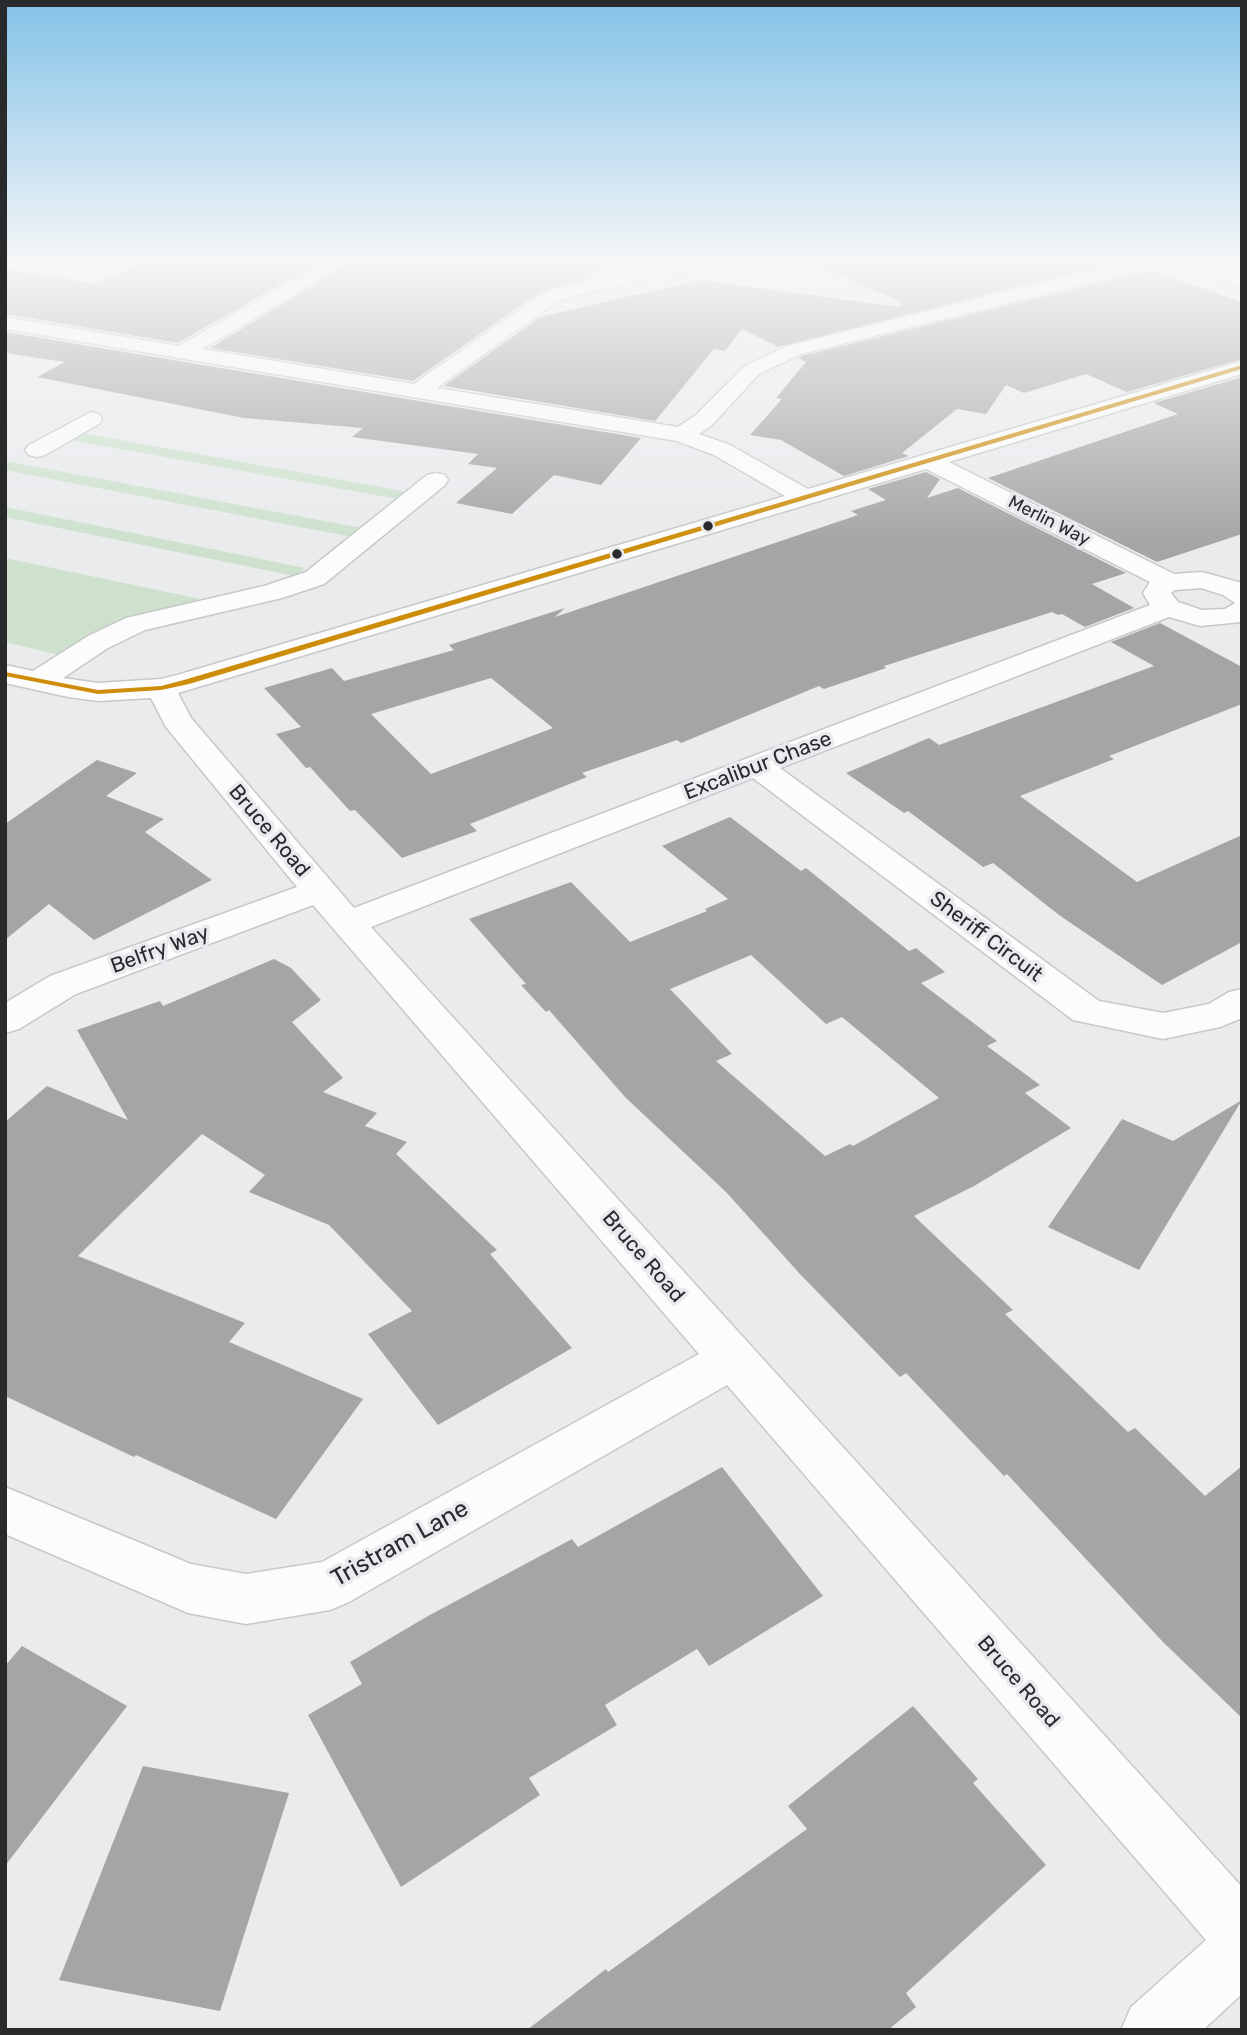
<!DOCTYPE html>
<style>
body{margin:0}
#map{position:relative;width:1247px;height:2035px;overflow:hidden;background:#e9ebed;font-family:Rubik,sans-serif}
canvas{display:block}
.frame{position:absolute;inset:0;border:7px solid #292a2c;pointer-events:none}
</style>
<div id="map">
<canvas width="1247" height="2035"></canvas>
<div class="frame"></div>
</div>
<script>
const g = document.querySelector('canvas').getContext('2d');
g.lineJoin = 'round';
function fillPath(path, color) {
  g.fillStyle = color;
  g.fill(path, 'evenodd');
}
function toPath(rows) {
  const path = new Path2D();
  for (const r of rows) {
    path.moveTo(r[0], r[1]);
    for (let i = 2; i < r.length; i += 2) path.lineTo(r[i], r[i + 1]);
  }
  return path;
}
function trace(path, color, width, dash) {
  g.strokeStyle = color;
  g.lineWidth = width;
  g.lineCap = dash ? 'butt' : 'round';
  g.setLineDash(dash || []);
  g.stroke(path);
}
function label(font, color, halo, rows, align = 'center') {
  g.font = font + ' Rubik,sans-serif';
  g.lineWidth = 7;
  g.setLineDash([]);
  g.textBaseline = 'middle';
  g.strokeStyle = halo;
  g.fillStyle = color;
  for (const [text, x, y, turn = 0] of rows) {
    g.save();
    g.translate(x, y);
    g.rotate((+turn || 0) * Math.PI / 180);
    g.textAlign = isNaN(turn) ? turn : align;
    if (halo) g.strokeText(text, 0, 0);
    g.fillText(text, 0, 0);
    g.restore();
  }
}
fillPath(toPath([
 [82,433,408,492,398,499,70,440],
 [5,461,362,528,352,537,5,470],
 [5,507,305,568,295,576,5,517],
 [5,558,200,599,128,618,90,635,59,655,5,642]
]), '#cde1cd');
fillPath(toPath([
 [146,260,323,260,178,343,5,314,5,269,97,284],
 [355,260,558,260,601,266,583,280,560,285,537,294,413,381,210,348],
 [803,260,1122,260,778,347,742,329,725,351,714,349,655,421,444,386,540,317,700,280,900,307,902,302],
 [1152,270,1242,302,1242,359,1127,392,1086,374,1024,393,1006,385,986,414,957,409,902,453,909,456,844,476,781,440,750,435,782,399,776,398,806,362,799,358,802,356],
 [5,332,641,438,601,485,554,475,512,514,456,503,497,468,468,464,478,454,352,437,363,428,244,418,37,377,65,362,5,353],
 [1242,377,1242,534,1157,562,988,478,1178,414,1154,403],
 [926,472,940,479,927,498,958,488,1126,573,1092,584,1134,608,1085,627,1062,614,1058,615,1052,612,884,666,886,668,824,689,819,686,681,743,677,740,582,773,587,777,470,824,477,831,402,858,355,810,350,811,310,767,306,768,276,734,301,727,264,688,332,668,344,681,454,650,449,645,565,608,555,617,858,515,851,511,886,500,868,489],
 [491,678,553,728,431,774,371,714],
 [1160,623,1242,667,1242,704,1109,756,1114,759,1020,796,1137,882,1242,835,1242,942,1162,985,1059,915,993,863,983,867,908,811,904,813,846,773,929,738,939,745,1154,666,1111,642],
 [97,760,137,773,106,796,164,819,145,832,212,880,94,940,49,904,5,940,5,824],
 [730,817,801,871,806,868,909,951,916,948,945,972,921,983,997,1041,987,1046,1040,1085,1025,1093,1071,1128,974,1186,914,1216,1013,1310,1005,1314,1128,1432,1135,1428,1205,1496,1242,1466,1242,1718,1163,1642,1007,1474,1004,1476,906,1373,900,1377,800,1274,726,1192,625,1097,549,1010,546,1012,521,985,526,984,469,919,571,882,630,942,707,911,705,909,728,899,662,846],
 [751,955,826,1024,842,1017,939,1098,853,1146,850,1144,825,1156,716,1061,732,1054,670,989],
 [274,959,291,968,321,1000,292,1022,343,1078,323,1092,377,1113,365,1126,407,1142,396,1154,497,1250,490,1254,572,1348,438,1425,368,1334,412,1311,329,1225,249,1192,265,1175,202,1134,78,1256,245,1323,229,1342,363,1399,276,1519,136,1455,134,1457,5,1396,5,1122,47,1086,128,1120,77,1030,160,1001,163,1006],
 [1242,1100,1139,1270,1048,1227,1122,1119,1173,1141],
 [722,1467,823,1596,709,1666,697,1649,605,1705,617,1725,529,1778,540,1795,401,1887,308,1715,362,1684,350,1662,428,1616,572,1539,578,1547],
 [22,1646,127,1706,5,1866,5,1666],
 [913,1706,978,1779,973,1783,1046,1865,906,1993,916,2007,888,2030,527,2030,606,1969,608,1972,807,1829,788,1806],
 [143,1766,289,1793,220,2011,59,1980]
]), '#a5a5a7');
const minor = toPath([
 [329,260,352,260,202,349,414,384,539,296,561,287,689,260,727,260,718,265,573,296,553,304,437,388,678,427,696,415,745,366,787,346,1135,260,1192,260,1242,276,1242,288,1165,264,801,354,759,374,712,425,699,434,730,445,808,489,1242,361,1242,374,949,462,1174,574,1202,572,1242,583,1242,622,1200,626,1169,617,780,768,1099,1001,1163,1013,1209,1004,1229,992,1242,989,1242,1018,1220,1027,1163,1039,1073,1020,753,778,371,927,1242,1887,1242,1994,1203,2030,1121,2030,1131,2007,1206,1940,727,1385,349,1602,330,1610,246,1624,188,1613,5,1534,5,1487,191,1564,246,1574,322,1562,699,1354,313,905,76,994,19,1029,5,1033,5,1003,50,976,297,887,166,727,151,698,98,701,68,697,5,683,5,665,33,671,88,636,126,618,264,586,306,572,427,475,436,473,445,475,448,480,445,485,324,584,282,598,145,630,108,648,63,678,98,683,161,679,177,675,785,496,714,455,677,441,5,329,5,317,179,346,329,260],
 [926,469,1150,582,1143,593,1150,605,354,908,191,718,178,693,926,469],
 [1201,588,1223,595,1235,603,1225,609,1202,610,1178,602,1171,593,1175,590,1201,588],
 [91,412,99,414,102,419,99,424,45,455,37,457,29,455,25,450,29,445,91,412]
]);
trace(minor, '#c7c8c9', 3);
fillPath(minor, '#fcfcfc');
fillPath(toPath([
 [1242,365,1242,369,189,684,161,690,98,694,5,676,5,672,98,690,161,686,184,680,1242,365]
]), '#ce8d09');
const sky = g.createLinearGradient(0, 0, 0, 545);
sky.addColorStop(0, '#83c2e7');
sky.addColorStop(0.48, '#f5f6f7');
sky.addColorStop(1, '#f5f6f700');
g.fillStyle = sky;
g.fillRect(0, 0, 1247, 545);
for (const [x, y, r, color] of [
 [708,526,6,"#292a2c"],
 [617,554,6,"#292a2c"]
]) {
  const dot = new Path2D();
  dot.arc(x, y, r, 0, 2 * Math.PI);
  g.fillStyle = color;
  g.fill(dot);
  trace(dot, '#e8eaee', 2.5);
}
label('18px', '#292a2c', '#e8eaee', [
 ["Merlin Way",1049,521,27]
]);
label('21px', '#292a2c', '#e8eaee', [
 ["Excalibur Chase",758,766,-21],
 ["Bruce Road",269,831,50],
 ["Sheriff Circuit",986,937,37],
 ["Belfry Way",160,950,-20],
 ["Bruce Road",643,1257,49],
 ["Bruce Road",1018,1682,49]
]);
label('24px', '#292a2c', '#e8eaee', [
 ["Tristram Lane",400,1544,-29]
]);
</script>
